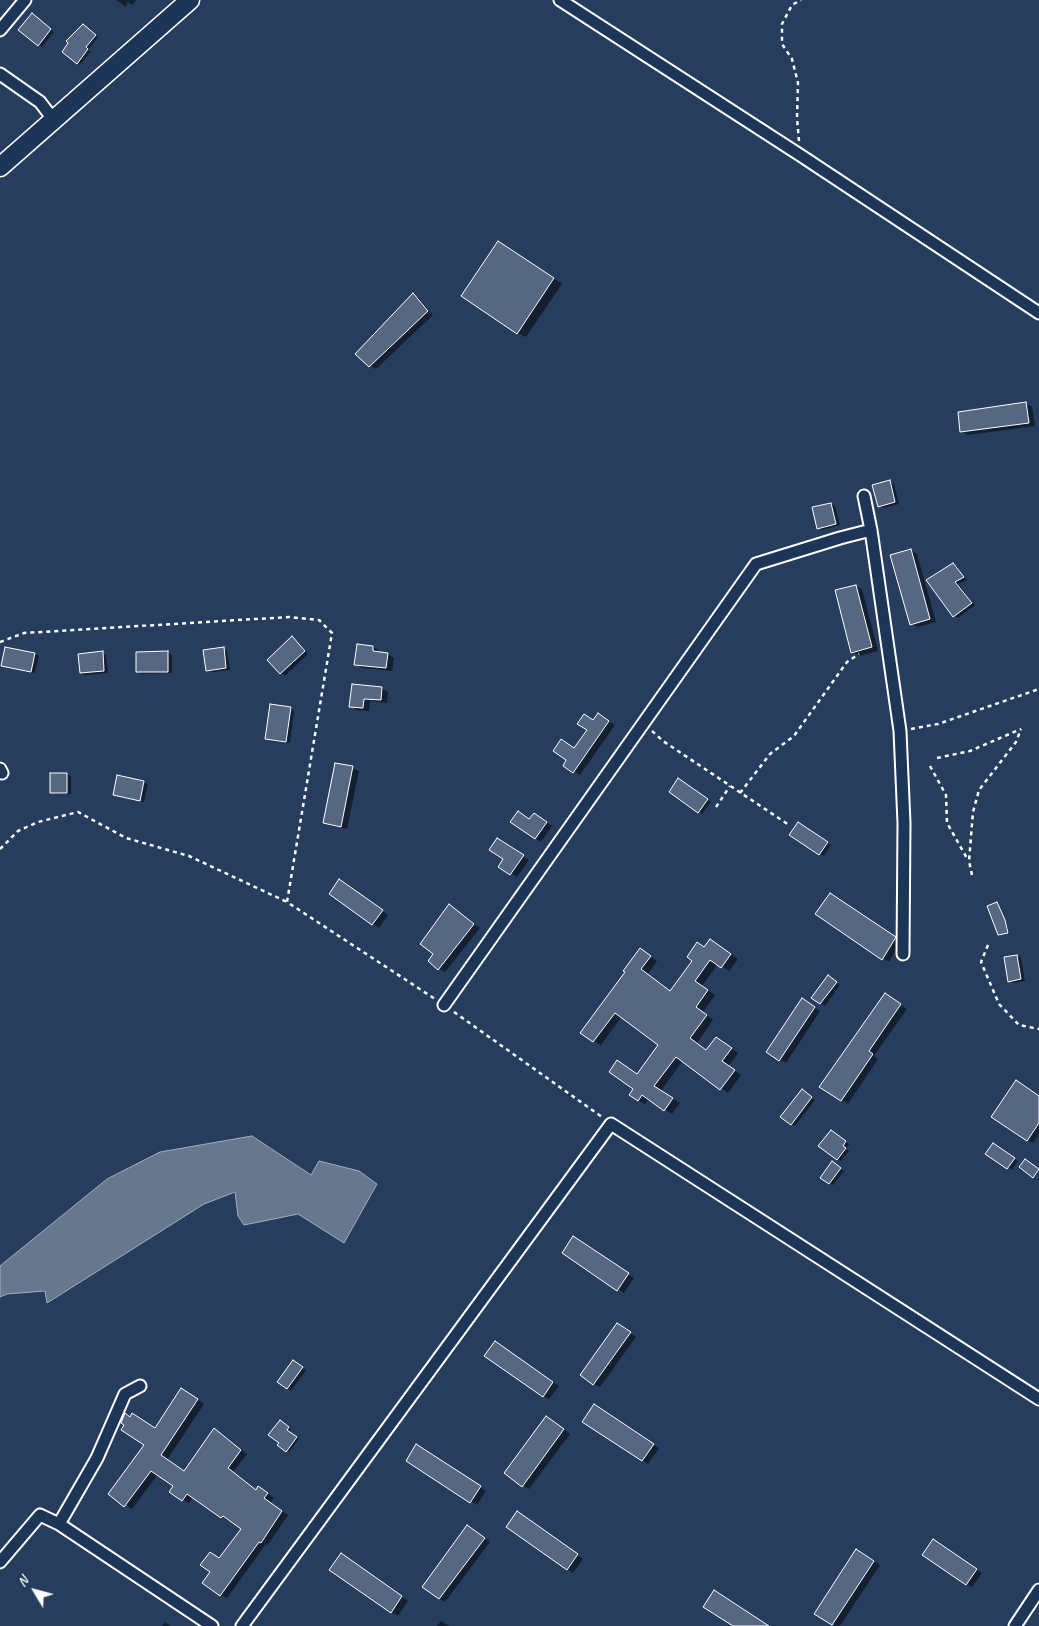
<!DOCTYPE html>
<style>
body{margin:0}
#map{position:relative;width:1039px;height:1626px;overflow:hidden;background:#263d5e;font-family:Caveat,sans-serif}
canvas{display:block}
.north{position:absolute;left:10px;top:1566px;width:50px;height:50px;-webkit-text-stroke:4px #1d3557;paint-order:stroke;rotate:307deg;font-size:14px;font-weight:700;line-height:20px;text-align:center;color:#fff}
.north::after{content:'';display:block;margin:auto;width:18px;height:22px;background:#fff;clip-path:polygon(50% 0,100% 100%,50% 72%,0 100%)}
</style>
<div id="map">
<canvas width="1039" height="1626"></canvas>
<div class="north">N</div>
</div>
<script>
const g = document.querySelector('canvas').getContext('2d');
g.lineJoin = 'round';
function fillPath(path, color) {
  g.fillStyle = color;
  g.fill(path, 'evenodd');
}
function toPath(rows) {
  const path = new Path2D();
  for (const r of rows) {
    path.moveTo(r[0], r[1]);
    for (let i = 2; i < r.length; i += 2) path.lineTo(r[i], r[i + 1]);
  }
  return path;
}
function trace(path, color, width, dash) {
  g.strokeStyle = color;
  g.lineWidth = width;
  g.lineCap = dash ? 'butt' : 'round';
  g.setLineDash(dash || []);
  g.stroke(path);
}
const water = toPath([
 [252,1136,311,1175,319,1161,359,1171,377,1184,344,1243,298,1214,244,1225,238,1216,235,1192,204,1204,47,1303,45,1291,7,1294,0,1297,0,1266,107,1179,160,1152,252,1136]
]);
fillPath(water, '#67788e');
trace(water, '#a4aebb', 1);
fillPath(toPath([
 [116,0,136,0,132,5,128,2,126,7],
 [36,17,54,32,42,47,38,45],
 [86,27,98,37,88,50,91,51,80,65,77,63],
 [507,247,562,284,526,337,517,333],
 [413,295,419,298,433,315,376,369,370,366],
 [1026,404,1032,407,1035,426,968,435,962,431],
 [890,482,894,484,899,504,883,508,879,506],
 [831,504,835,506,840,525,822,530,818,528],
 [910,550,917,554,936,622,917,627,911,624],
 [953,565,957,567,967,580,958,584,975,605,958,618,954,616],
 [856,586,862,589,878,651,859,656,853,652],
 [296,640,308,654,285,676,268,660],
 [358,645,373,647,379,650,379,653,388,654,394,658,392,671,362,668,356,664],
 [372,648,374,648,373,657,371,657],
 [223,649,227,651,230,670,211,672,207,670],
 [168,652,172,655,172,673,142,674,138,671,138,653],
 [103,653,106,655,108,673,85,675,81,673],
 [35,654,39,656,35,673,3,665],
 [353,685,382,688,388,692,387,703,370,701,369,711,357,710,351,706],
 [291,708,294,711,290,743,270,741,267,738],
 [604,718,615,725,580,775,564,765,594,721],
 [352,768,359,771,347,829,331,826,325,823],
 [67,774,71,776,71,794,56,794,52,792],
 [118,777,148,784,144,802,114,794],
 [682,782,711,802,702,814,699,811],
 [540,818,552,826,541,842,535,838,530,820],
 [798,823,831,845,824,856,791,835],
 [504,843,529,860,517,877,500,866,505,859],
 [346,884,388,915,379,928,330,894],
 [836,898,901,942,889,962,882,958],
 [997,903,1006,922,1009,933,999,935],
 [456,910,480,928,445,972,439,969],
 [718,945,738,959,729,971,718,964,702,986,715,995,703,1012,713,1020,697,1043,707,1050,723,1042,738,1053,729,1066,741,1075,728,1093,683,1060,661,1091,680,1103,672,1114,649,1099,645,1104,638,1100,635,1089,638,1075,660,1045,622,1016,601,1045,593,1041,647,954,657,961,648,974,671,992,705,948],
 [1017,956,1021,958,1025,981,1013,983,1009,981],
 [832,979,840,985,825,1006,813,998],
 [891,998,907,1009,874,1056,878,1059,848,1104,821,1087],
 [802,1000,820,1011,786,1063,768,1052],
 [806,1093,815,1100,795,1126,791,1124],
 [1039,1097,1039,1135,1033,1143,1027,1140],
 [835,1134,849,1144,846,1149,849,1151,841,1161,837,1159],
 [997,1146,1018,1161,1012,1170,987,1153],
 [1026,1160,1039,1170,1035,1177,1021,1167],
 [836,1165,844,1171,833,1185,822,1178],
 [580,1241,634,1278,624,1293,618,1289],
 [624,1328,636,1337,600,1387,594,1384],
 [501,1346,559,1386,549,1399,543,1396],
 [297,1364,306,1370,291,1391,279,1382],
 [188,1394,204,1404,167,1460,185,1472,221,1433,247,1454,233,1472,257,1490,265,1492,274,1498,270,1503,288,1515,268,1545,266,1544,227,1598,220,1595,220,1560,242,1528,230,1519,228,1521,222,1517,193,1497,189,1503,183,1500,175,1486,158,1474,132,1509,110,1494,156,1429],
 [601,1409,659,1448,648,1464,642,1460],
 [553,1421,570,1434,529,1489,523,1486],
 [283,1423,291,1429,289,1432,299,1439,289,1452,280,1443],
 [423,1450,486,1491,477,1505,407,1461],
 [524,1516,583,1559,573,1573,567,1569],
 [474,1530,490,1542,445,1602,439,1598],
 [939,1544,982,1573,972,1587,966,1584],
 [863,1554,880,1565,840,1626,836,1626,816,1613],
 [347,1559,408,1601,398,1616,391,1612],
 [441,1621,446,1624,449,1626,437,1626],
 [165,1622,171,1626,162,1626]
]), '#0007');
const building = toPath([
 [32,13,51,29,38,46,18,30,32,13],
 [83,24,96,35,86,47,88,49,77,64,62,52,68,43,66,41,83,24],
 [498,241,554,278,517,334,461,296,498,241],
 [413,293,428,311,369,367,355,354,413,293],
 [1026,402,1029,423,960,432,958,412,1026,402],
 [890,480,895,502,878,507,872,485,890,480],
 [831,503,836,524,817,529,812,507,831,503],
 [911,549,930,619,910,625,890,555,911,549],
 [953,563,964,577,955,582,972,603,953,617,926,580,953,563],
 [856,585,872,647,851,653,835,590,856,585],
 [292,636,305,651,280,674,267,660,292,636],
 [357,644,373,646,373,651,388,653,386,668,354,665,357,644],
 [5,647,35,653,31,672,1,666,5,647],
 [224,647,226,668,206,671,203,650,224,647],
 [103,651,104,671,80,673,78,654,103,651],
 [168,651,168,672,136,672,136,652,168,651],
 [352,684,382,687,381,700,364,699,363,708,349,707,352,684],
 [270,704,291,707,286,742,265,739,270,704],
 [598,713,609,721,573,773,563,766,566,760,553,751,561,739,574,748,587,730,577,724,584,714,593,720,598,713],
 [335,763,353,766,341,827,323,823,335,763],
 [50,773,67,773,67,793,50,793,50,773],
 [117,775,144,781,140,801,113,795,117,775],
 [678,778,708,799,698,813,669,792,678,778],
 [518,811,529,819,534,813,547,822,535,839,510,822,518,811],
 [798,822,828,842,819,855,789,835,798,822],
 [497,838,524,855,510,875,498,867,503,859,489,850,497,838],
 [339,879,383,910,372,925,329,894,339,879],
 [830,893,896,937,882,960,815,914,830,893],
 [997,902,1005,920,1008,933,998,935,987,906,997,902],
 [449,904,474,924,438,970,428,961,433,954,420,944,449,904],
 [710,939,731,954,721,968,710,960,695,981,708,990,696,1007,707,1015,690,1038,706,1050,716,1037,732,1048,722,1061,735,1070,720,1090,676,1057,654,1086,673,1098,664,1111,642,1095,638,1101,629,1095,633,1089,609,1072,617,1060,637,1074,658,1045,615,1013,593,1042,580,1033,625,972,623,971,640,948,651,956,641,969,670,991,692,961,687,957,697,942,704,947,710,939],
 [1017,955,1021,979,1008,982,1004,957,1017,955],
 [828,975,837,982,820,1004,811,998,828,975],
 [885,993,901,1004,869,1051,873,1054,841,1101,819,1087,885,993],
 [802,998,815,1007,779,1061,766,1052,802,998],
 [1016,1080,1039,1096,1039,1123,1027,1141,991,1117,1016,1080],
 [802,1089,812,1097,791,1125,780,1117,802,1089],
 [831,1130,846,1141,843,1146,846,1148,837,1160,818,1146,831,1130],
 [993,1143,1015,1158,1007,1169,985,1154,993,1143],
 [1025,1159,1039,1169,1033,1178,1019,1167,1025,1159],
 [832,1161,841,1168,829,1184,820,1178,832,1161],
 [573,1236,629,1273,617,1291,562,1253,573,1236],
 [617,1323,631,1332,593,1385,580,1375,617,1323],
 [495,1341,553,1382,543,1397,484,1356,495,1341],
 [293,1360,303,1367,287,1389,277,1382,293,1360],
 [181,1388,198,1399,161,1455,184,1471,214,1428,241,1450,228,1468,256,1490,258,1486,268,1493,264,1498,282,1511,261,1543,259,1542,220,1596,202,1583,210,1572,200,1565,210,1552,219,1558,241,1529,223,1516,221,1518,187,1494,182,1501,169,1492,173,1486,151,1471,124,1507,108,1494,144,1445,121,1430,124,1425,121,1423,125,1413,130,1417,132,1413,155,1428,181,1388],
 [594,1404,654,1444,642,1461,582,1422,594,1404],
 [546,1416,564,1429,522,1487,504,1473,546,1416],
 [280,1420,289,1427,287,1430,297,1437,286,1452,277,1445,279,1443,268,1435,280,1420],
 [416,1444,481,1486,470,1503,406,1461,416,1444],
 [517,1511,578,1554,567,1570,506,1527,517,1511],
 [467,1525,485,1538,439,1599,422,1587,467,1525],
 [933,1539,977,1569,966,1585,922,1555,933,1539],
 [856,1549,874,1561,832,1625,814,1614,856,1549],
 [341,1553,402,1596,391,1613,329,1570,341,1553],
 [714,1590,769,1626,733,1626,703,1607,714,1590]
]);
fillPath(building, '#556781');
trace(building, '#fff', 1);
const minor = toPath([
 [560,0,800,155,1039,313],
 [0,30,25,0],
 [0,74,40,102,53,119],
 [864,496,871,530,900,731,904,823,903,954],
 [0,769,2,773],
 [444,1005,756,564,840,538,871,530],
 [59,1524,97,1458,125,1394,140,1386],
 [0,1562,40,1515,59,1524,212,1626],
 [242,1626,611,1124,1039,1399],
 [1015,1626,1039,1590]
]);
const primary = toPath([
 [0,167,190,0]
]);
trace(minor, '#fff', 15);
trace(primary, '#fff', 21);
trace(toPath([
 [799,141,797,118,798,83,792,59,782,44,782,24,792,5,801,0],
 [0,642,24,633,289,617,319,620,332,633,287,902,435,999],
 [911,729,938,724,1039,689],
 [652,731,663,741,789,825],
 [937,758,970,751,1021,729],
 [930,766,946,795,947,823,968,860],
 [740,793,770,754,794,736,847,662,859,654],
 [716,807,730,786],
 [0,849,18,831,38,822,78,812,126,838,189,856,287,902],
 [972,875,969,861,973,812,979,790,1016,742,1021,729],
 [988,945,981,962,999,1004,1019,1025,1039,1029],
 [454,1012,602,1117]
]), '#fff', 2.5, [4, 4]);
trace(minor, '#1d3557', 11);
trace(primary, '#1d3557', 18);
</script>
